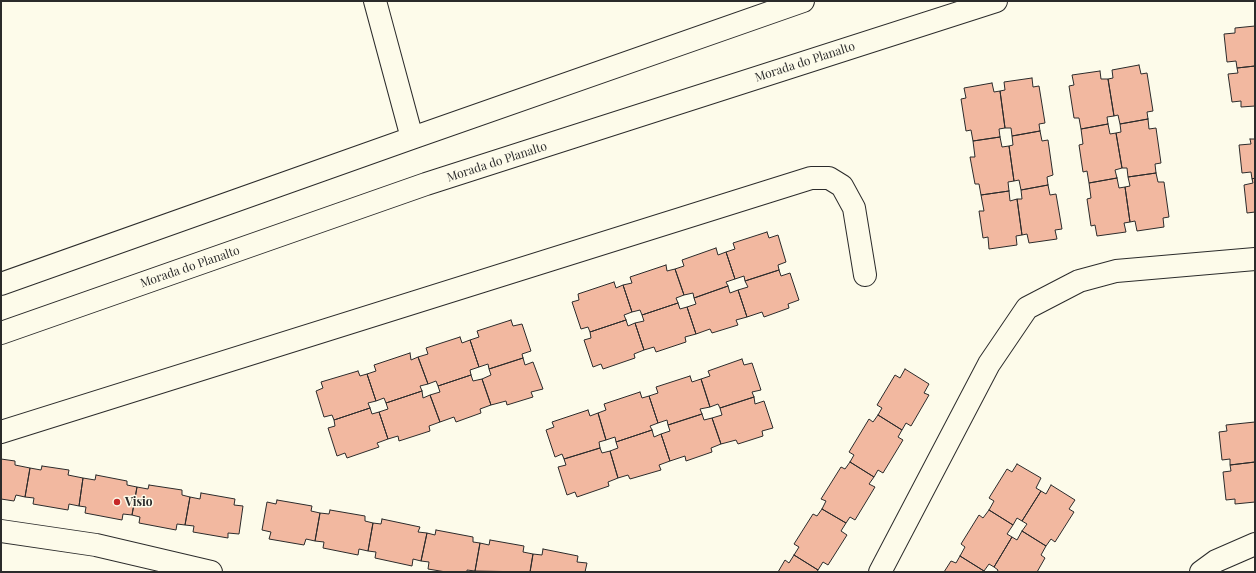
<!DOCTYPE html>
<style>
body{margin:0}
#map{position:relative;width:1256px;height:573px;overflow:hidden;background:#fdfbea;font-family:"Playfair Display",serif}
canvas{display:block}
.frame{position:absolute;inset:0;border:2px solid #2b2b2b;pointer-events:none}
</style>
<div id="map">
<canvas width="1256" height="573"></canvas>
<div class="frame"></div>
</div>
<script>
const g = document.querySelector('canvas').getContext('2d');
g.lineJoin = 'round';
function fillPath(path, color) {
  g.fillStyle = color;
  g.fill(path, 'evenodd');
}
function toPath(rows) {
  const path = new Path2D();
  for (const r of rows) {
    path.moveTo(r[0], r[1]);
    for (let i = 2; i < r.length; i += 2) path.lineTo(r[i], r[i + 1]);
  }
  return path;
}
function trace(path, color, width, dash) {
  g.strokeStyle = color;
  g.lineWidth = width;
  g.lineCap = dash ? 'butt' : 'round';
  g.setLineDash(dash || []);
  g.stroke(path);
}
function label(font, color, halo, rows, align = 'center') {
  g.font = font + ' "Playfair Display",serif';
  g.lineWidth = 3;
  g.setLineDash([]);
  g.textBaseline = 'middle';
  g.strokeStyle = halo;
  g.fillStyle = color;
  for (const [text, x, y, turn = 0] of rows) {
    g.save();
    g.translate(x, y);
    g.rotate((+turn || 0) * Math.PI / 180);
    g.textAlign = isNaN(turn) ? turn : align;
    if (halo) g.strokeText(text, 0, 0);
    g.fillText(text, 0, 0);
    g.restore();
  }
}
const building = toPath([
 [1255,26,1255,66,1237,68,1236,61,1227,62,1224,34,1235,33,1235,28,1255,26],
 [1139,65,1141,74,1147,73,1153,111,1147,112,1148,119,1120,124,1118,115,1114,116,1108,79,1113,78,1112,70,1139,65],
 [1255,66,1255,106,1241,107,1241,101,1232,102,1228,74,1238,73,1237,68,1255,66],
 [1100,71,1101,79,1108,79,1114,116,1107,117,1108,124,1081,129,1079,118,1074,118,1069,86,1074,85,1072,75,1100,71],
 [1032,78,1033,87,1039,86,1045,123,1039,124,1040,131,1012,136,1011,128,1005,128,1000,91,1005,90,1004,82,1032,78],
 [992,83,994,92,1000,91,1005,128,999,129,1000,137,973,141,971,130,966,131,961,99,966,98,964,88,992,83],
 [1148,119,1149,129,1156,128,1161,163,1155,164,1156,173,1128,177,1127,168,1122,168,1116,133,1121,132,1120,124,1148,119],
 [1108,124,1110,134,1116,133,1122,168,1115,170,1117,178,1089,183,1087,171,1083,172,1079,145,1083,144,1081,129,1108,124],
 [1040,131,1042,141,1048,140,1053,175,1047,177,1048,185,1021,190,1019,180,1014,181,1009,146,1013,145,1012,136,1040,131],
 [1000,137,1002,147,1009,146,1014,181,1008,182,1009,191,981,195,979,184,975,184,970,157,975,157,973,141,1000,137],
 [1250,139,1255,139,1255,178,1252,179,1251,172,1242,173,1239,145,1251,144,1250,139],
 [1156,173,1158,182,1164,182,1169,217,1163,218,1164,227,1137,231,1135,221,1130,222,1125,187,1130,186,1128,177,1156,173],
 [1117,178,1119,188,1125,187,1130,222,1124,223,1126,232,1097,236,1095,225,1091,226,1087,199,1091,198,1089,183,1117,178],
 [1255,178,1255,212,1247,213,1244,185,1253,183,1252,179,1255,178],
 [1048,185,1050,195,1056,194,1062,229,1055,230,1057,239,1029,243,1027,234,1022,235,1017,199,1022,199,1021,190,1048,185],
 [1009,191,1010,201,1017,199,1022,235,1016,236,1017,245,989,249,988,237,983,238,979,211,984,211,981,195,1009,191],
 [767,232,769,238,778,235,786,262,778,265,779,270,745,281,744,276,735,279,726,252,735,249,733,243,767,232],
 [716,248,718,255,726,252,735,279,726,282,728,286,694,298,693,293,684,295,675,269,684,266,682,260,716,248],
 [666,265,667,271,675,269,684,295,676,298,678,303,642,315,640,310,632,312,623,285,632,283,630,277,666,265],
 [779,270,781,276,790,273,799,300,788,304,789,308,764,317,762,312,747,317,738,290,748,287,745,281,779,270],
 [614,282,616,288,623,285,632,312,624,315,626,320,590,332,588,327,581,329,572,302,579,300,578,294,614,282],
 [728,286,730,293,738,290,747,317,736,320,738,325,712,333,710,329,696,334,687,307,696,304,694,298,728,286],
 [678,303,680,309,687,307,696,334,685,337,686,342,656,352,654,347,644,350,635,323,644,321,642,315,678,303],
 [511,320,513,326,522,324,531,351,522,354,523,358,489,369,488,364,479,367,470,340,479,337,477,331,511,320],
 [626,320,628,326,635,323,644,350,634,354,635,358,603,369,601,364,593,367,584,340,591,338,590,332,626,320],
 [460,337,462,343,470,340,479,367,470,370,471,375,438,386,436,381,428,384,418,357,428,354,426,348,460,337],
 [410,353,411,360,418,357,428,384,420,386,422,391,386,403,384,398,376,401,367,374,376,371,374,365,410,353],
 [523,358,525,365,533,362,543,389,531,392,533,397,507,405,506,401,491,405,482,379,491,375,489,369,523,358],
 [742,359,744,365,752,363,761,390,752,392,754,397,720,408,718,404,710,407,701,379,710,376,708,371,742,359],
 [905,369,929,384,924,393,929,395,911,426,906,423,902,430,878,415,882,408,877,405,895,375,900,378,905,369],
 [358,371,360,376,367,374,376,401,368,403,370,408,334,420,332,415,324,417,316,391,323,388,321,382,358,371],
 [471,375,473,381,482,379,491,405,480,409,481,413,456,422,454,417,440,422,430,395,440,392,438,386,471,375],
 [690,376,692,382,701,379,710,407,700,409,702,414,668,425,667,420,658,423,649,396,658,393,656,387,690,376],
 [422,391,423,398,430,395,440,422,429,426,430,431,399,441,398,436,388,439,379,412,388,409,386,403,422,391],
 [640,392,642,398,649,396,658,423,650,426,652,430,616,442,615,437,606,440,598,413,606,410,604,404,640,392],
 [754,397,755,404,764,401,773,428,762,431,763,436,738,444,736,440,721,444,712,418,722,415,720,408,754,397],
 [370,408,372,414,379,412,388,439,377,443,379,447,347,458,345,453,337,456,328,428,335,426,334,420,370,408],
 [588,410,590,416,598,413,606,440,599,442,600,448,564,459,562,454,555,457,546,430,554,427,552,422,588,410],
 [702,414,704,420,712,418,721,444,711,448,712,452,686,461,685,456,670,461,661,434,670,431,668,425,702,414],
 [878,415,902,430,898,437,903,440,883,473,878,470,874,477,850,462,854,455,849,452,869,419,873,422,878,415],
 [1255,422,1255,462,1230,465,1230,459,1222,460,1219,432,1227,431,1226,425,1255,422],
 [652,430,654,437,661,434,670,461,659,465,661,470,630,479,628,475,618,478,610,451,618,448,616,442,652,430],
 [600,448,602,453,610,451,618,478,608,482,609,486,577,497,575,492,567,495,558,467,566,465,564,459,600,448],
 [1,459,15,461,15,465,30,468,25,497,16,495,14,501,1,499,1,459],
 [850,462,874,477,869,484,875,487,855,520,850,517,846,523,822,509,826,501,821,499,841,467,845,469,850,462],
 [1255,462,1255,502,1235,504,1235,499,1226,500,1223,472,1231,471,1230,465,1255,462],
 [1017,464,1041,478,1036,488,1041,491,1022,521,1017,518,1013,525,989,510,994,501,989,498,1007,469,1012,472,1017,464],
 [42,466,69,470,68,475,83,478,79,506,69,504,68,510,33,504,34,498,25,497,30,468,41,470,42,466],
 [96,475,127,481,127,485,137,487,132,515,123,514,122,520,85,513,86,507,79,506,83,478,95,480,96,475],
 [149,485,182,490,182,495,190,497,185,525,177,524,176,530,139,523,140,517,132,515,137,487,148,489,149,485],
 [1051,485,1075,500,1069,509,1074,512,1055,542,1051,539,1046,546,1022,531,1027,524,1022,521,1041,491,1046,494,1051,485],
 [201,493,235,499,234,505,243,506,239,534,228,533,228,538,193,532,194,526,185,525,190,497,200,499,201,493],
 [277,500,312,506,311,511,320,513,315,541,306,539,304,545,269,539,271,532,262,530,267,502,276,504,277,500],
 [822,509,846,523,841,531,847,535,828,565,823,562,818,570,794,555,799,547,794,544,813,514,817,516,822,509],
 [330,510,365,516,365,521,373,523,368,551,359,549,358,555,323,548,324,542,315,541,320,513,329,514,330,510],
 [989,510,1013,525,1007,534,1012,537,994,567,989,564,984,571,960,556,965,547,961,544,979,515,983,518,989,510],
 [382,519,420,527,418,532,427,533,421,561,413,559,412,566,375,558,376,552,368,551,373,523,381,524,382,519],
 [436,530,473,537,473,542,480,543,475,571,467,570,467,572,446,572,428,569,429,562,421,561,427,533,435,535,436,530],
 [1022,531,1046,546,1041,555,1045,558,1037,572,997,572,998,570,994,567,1012,537,1017,540,1022,531],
 [490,540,524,546,523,552,533,554,530,572,475,571,480,543,489,545,490,540],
 [543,549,578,556,577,562,587,563,585,572,530,572,533,554,542,555,543,549],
 [794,555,818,570,817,572,778,572,785,560,789,563,794,555],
 [960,556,984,571,983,572,944,572,951,561,956,563,960,556]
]);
fillPath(building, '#f2b8a0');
trace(building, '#2b2b2b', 1);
const street = toPath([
 [375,1,412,138],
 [1,284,412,138,803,1],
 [1,333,426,184,996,1],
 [1,432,811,178,829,178,842,186,854,208,865,275],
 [1,531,96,545,211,572],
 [880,572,989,364,1027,308,1079,281,1116,271,1255,259],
 [1201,572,1216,561,1255,544]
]);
trace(street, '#2b2b2b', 24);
trace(street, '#fdfbea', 22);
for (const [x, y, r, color] of [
 [117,502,4,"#c62828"]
]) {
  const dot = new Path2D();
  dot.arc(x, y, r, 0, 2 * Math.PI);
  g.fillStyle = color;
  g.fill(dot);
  trace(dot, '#fdfbea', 1.5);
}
label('12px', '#2b2b2b', '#fdfbea', [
 ["Morada do Planalto",805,62,-18],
 ["Morada do Planalto",497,162,-18],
 ["Morada do Planalto",190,267,-19]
]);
label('bold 12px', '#2b2b2b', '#fdfbea', [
 ["Visio",125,502]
], 'left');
</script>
